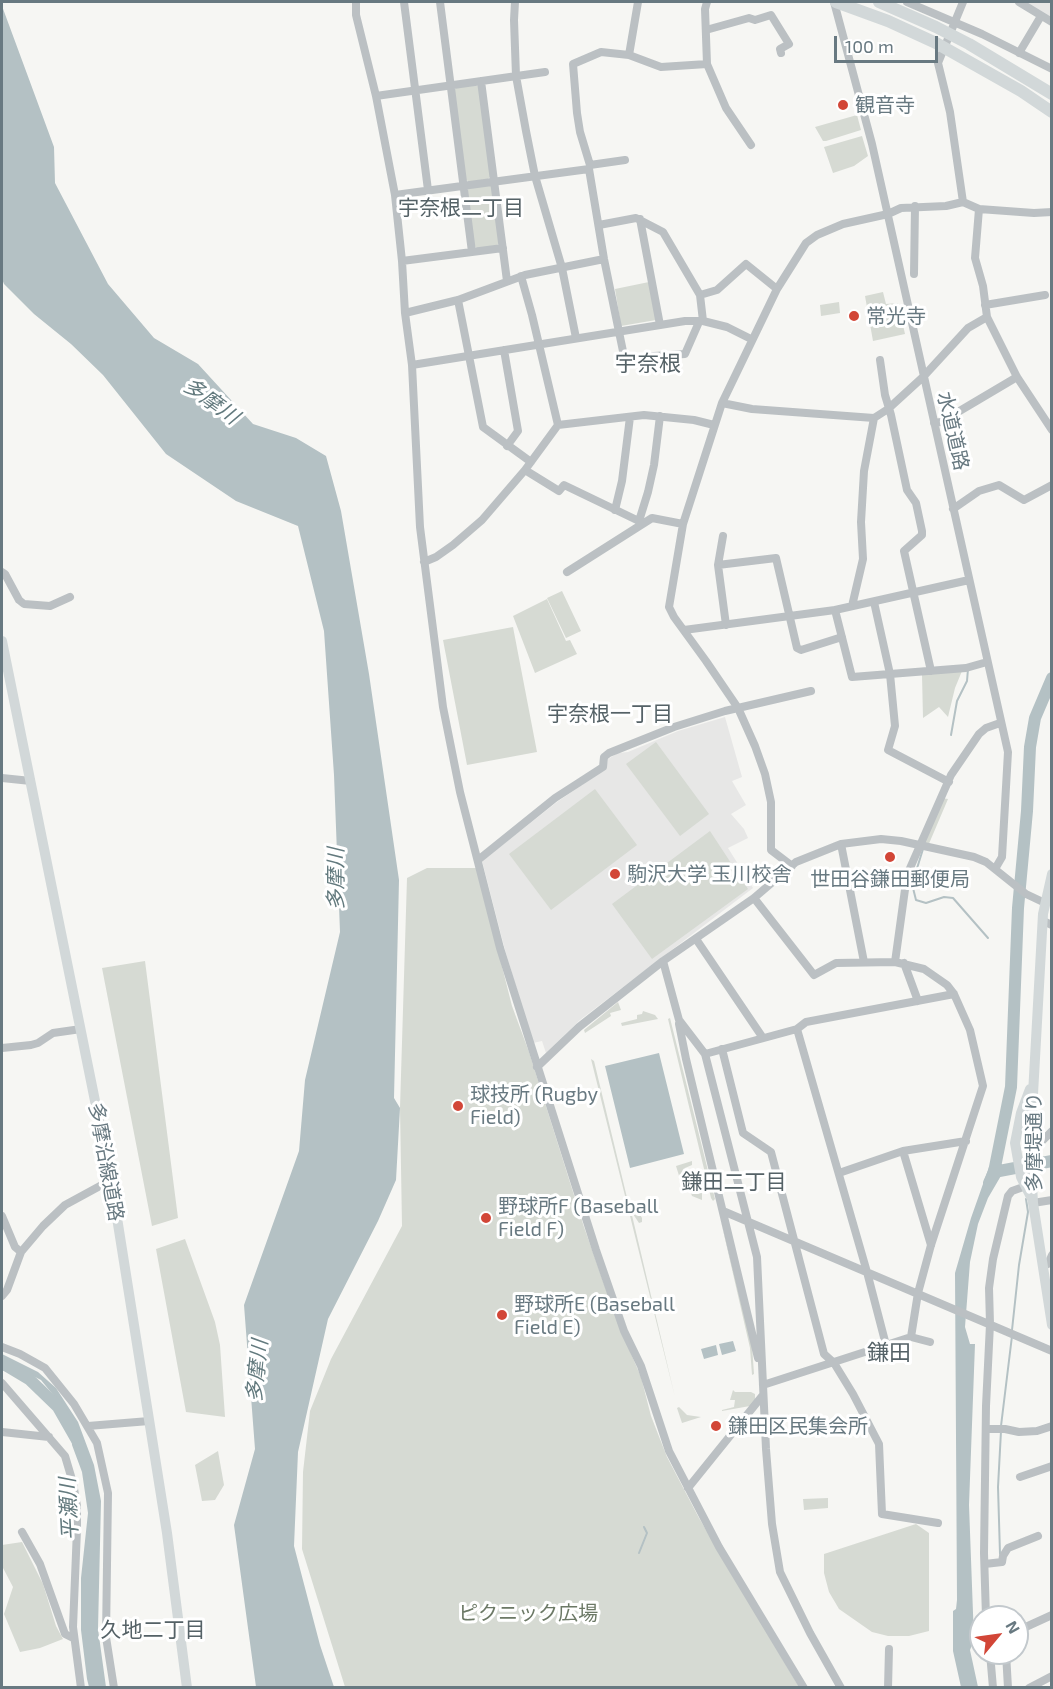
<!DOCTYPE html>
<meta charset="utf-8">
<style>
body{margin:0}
#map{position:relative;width:1053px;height:1689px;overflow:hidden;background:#f6f6f3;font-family:"Exo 2",sans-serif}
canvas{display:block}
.frame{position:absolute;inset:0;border:3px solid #687981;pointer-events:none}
.north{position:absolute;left:969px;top:1605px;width:60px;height:60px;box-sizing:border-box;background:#fff;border:2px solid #c3c9cd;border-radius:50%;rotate:61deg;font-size:16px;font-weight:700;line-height:24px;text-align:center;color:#687981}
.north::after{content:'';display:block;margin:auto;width:21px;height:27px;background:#d24637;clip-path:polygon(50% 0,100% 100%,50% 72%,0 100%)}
.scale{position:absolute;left:834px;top:36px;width:104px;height:27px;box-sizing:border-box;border:3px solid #687981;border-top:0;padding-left:8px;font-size:18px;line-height:21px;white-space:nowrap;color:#687981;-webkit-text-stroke:4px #fff;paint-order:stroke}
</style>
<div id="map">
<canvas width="1053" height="1689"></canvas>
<div class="frame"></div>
<div class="north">N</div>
<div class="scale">100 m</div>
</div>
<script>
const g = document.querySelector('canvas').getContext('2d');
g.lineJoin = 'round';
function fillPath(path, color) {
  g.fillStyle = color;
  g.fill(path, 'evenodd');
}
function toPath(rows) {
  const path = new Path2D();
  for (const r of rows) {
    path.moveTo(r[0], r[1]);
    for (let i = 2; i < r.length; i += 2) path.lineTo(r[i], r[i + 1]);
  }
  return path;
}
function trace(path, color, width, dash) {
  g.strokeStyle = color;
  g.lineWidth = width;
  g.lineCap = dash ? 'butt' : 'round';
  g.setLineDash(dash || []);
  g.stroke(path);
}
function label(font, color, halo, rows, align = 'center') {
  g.font = font + ' "Exo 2","Noto Sans JP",sans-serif';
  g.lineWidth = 6;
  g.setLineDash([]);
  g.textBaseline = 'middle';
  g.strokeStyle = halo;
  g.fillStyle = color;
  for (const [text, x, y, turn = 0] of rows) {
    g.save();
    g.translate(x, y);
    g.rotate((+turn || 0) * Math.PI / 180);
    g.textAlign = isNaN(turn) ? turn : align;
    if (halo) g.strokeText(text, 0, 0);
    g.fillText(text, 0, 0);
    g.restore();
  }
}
fillPath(toPath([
 [1026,2,1051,2,1051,18],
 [725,717,742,777,732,781,746,805,731,814,744,829,748,838,728,848,753,888,580,1020,546,1053,542,1041,533,1043,505,950,482,861,557,802,606,768,608,759,618,753,628,752,678,731]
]), '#e7e7e6');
fillPath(toPath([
 [476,85,480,87,491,176,488,179,469,182,465,179,454,90,457,87],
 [857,115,861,130,826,141,823,141,815,127],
 [862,136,868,156,854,166,833,173,824,147],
 [490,184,492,187,499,243,497,246,477,248,474,246,467,191,469,187],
 [649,282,656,320,621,326,615,289],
 [883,292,886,304,898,303,905,334,873,341,865,296],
 [839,302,840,313,821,316,820,305],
 [562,591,581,631,566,638,547,598],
 [547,599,566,641,570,640,577,654,535,673,513,616],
 [513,627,537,752,467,765,443,640],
 [962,671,955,688,948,717,939,707,923,718,922,675],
 [656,742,709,814,680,836,626,764],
 [595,789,637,845,551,910,509,854],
 [942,798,948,799,928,846,920,844],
 [710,831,748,889,652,959,612,904],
 [427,868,477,868,512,1006,529,1052,584,1227,617,1321,641,1377,651,1416,667,1457,699,1518,799,1687,345,1687,302,1549,303,1472,310,1411,331,1359,402,1226,400,1108,407,878],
 [145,961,178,1218,152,1226,102,968],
 [618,1002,621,1010,610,1013,611,1016,585,1033,584,1030],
 [643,1011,655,1015,658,1019,622,1026,621,1023,637,1019,637,1015,642,1014],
 [670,1018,715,1199,713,1201,711,1198,668,1019],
 [591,1059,594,1061,630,1210,638,1211,642,1218,642,1222,639,1223,631,1211,675,1397],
 [692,1161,692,1165,685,1168,690,1182,695,1181,697,1191,702,1192,702,1200,692,1196,687,1182,681,1182,676,1166],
 [720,1217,752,1345,754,1374,752,1375,750,1348],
 [185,1239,215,1322,220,1345,225,1417,186,1412,156,1249],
 [733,1390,735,1392,751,1392,755,1394,755,1400,750,1406,722,1411,722,1410,734,1407,735,1400,730,1400],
 [679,1407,687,1415,701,1417,682,1423,677,1408],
 [218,1451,224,1485,215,1500,202,1501,195,1465],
 [828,1498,828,1508,804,1510,803,1499],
 [916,1524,929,1533,929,1631,909,1636,888,1636,872,1632,839,1609,829,1592,824,1573,824,1554],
 [22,1542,43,1584,56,1626,63,1639,40,1648,20,1652,4,1614,13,1587,2,1566,2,1545]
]), '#d6dad3');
fillPath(toPath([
 [2,6,54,147,55,183,108,284,154,338,198,364,253,424,296,438,326,456,341,511,369,674,399,880,394,1098,400,1108,396,1180,378,1221,328,1319,298,1452,294,1546,320,1645,334,1687,256,1687,234,1525,255,1449,244,1305,299,1151,305,1080,340,932,334,775,324,631,298,526,236,501,166,454,103,375,71,344,34,314,4,284,2,279],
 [659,1053,684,1154,630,1168,605,1066],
 [989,1167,1002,1174,988,1198,978,1224,970,1262,965,1327,970,1344,975,1344,969,1505,974,1640,970,1650,978,1687,961,1687,953,1651,953,1611,956,1609,957,1600,955,1273,971,1218],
 [733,1341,736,1351,722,1355,719,1344],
 [716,1345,718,1355,704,1359,701,1349],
 [2,1354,38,1372,56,1388,78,1422,94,1465,101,1501,98,1629,106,1687,89,1687,87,1679,81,1630,81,1578,88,1513,82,1472,72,1445,71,1424,54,1396,41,1380,31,1375,16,1376,2,1370]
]), '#b4c1c4');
trace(toPath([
 [951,735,957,701,967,681,968,669],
 [923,849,914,878,913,888,916,900,926,903,944,897,953,898,988,938],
 [1012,1330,1019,1265,1028,1212,1026,1199],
 [1001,1426,1012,1336],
 [639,1553,647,1533,644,1527],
 [1000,1554,998,1487,1001,1431]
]), '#b4c1c4', 2);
trace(toPath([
 [994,1172,1052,1161],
 [989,1183,994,1172,1011,1087,1018,908,1027,811,1030,747,1035,718,1052,678],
 [2,1363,29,1379,58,1407,78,1442]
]), '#b4c1c4', 12);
trace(toPath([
 [356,2,356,15,376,96,395,195,402,261,405,313,412,365,420,527,443,707,460,792,500,948,596,1250,624,1331,641,1366,669,1451,719,1547,804,1688],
 [404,2,428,190],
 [440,2,472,252],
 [515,2,514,20,516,76,526,131,535,176,562,268,576,338],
 [707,2,705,9,707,64,726,108,751,145],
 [834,2,872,144,1008,752,1002,857,995,869],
 [907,2,982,34,1052,69],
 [963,2,938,63,950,112,963,202],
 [1019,2,1052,22],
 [706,30,749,18,755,20,771,15,789,44,780,49,781,53],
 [1019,53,1041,16],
 [629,55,638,2],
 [481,81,507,281],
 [376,96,545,72],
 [590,165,580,132,577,113,573,64,601,52,629,55,661,67,707,64],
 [589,169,604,259,625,361,654,356,685,354,699,322],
 [395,195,589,169,590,165,625,160],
 [979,209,975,258,983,286,987,317,1017,377,1052,430],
 [640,219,660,325],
 [599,225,636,218,663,232,700,295,703,321],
 [402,261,503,248],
 [914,274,915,206],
 [700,295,717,290,746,264,777,289],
 [458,300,483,427,531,462],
 [985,305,1045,295],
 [405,313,458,300,525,275,604,259],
 [504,350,518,431,507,446],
 [880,360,885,395,891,415,907,490,916,503,922,531,922,535,904,551,931,671],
 [412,365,685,321,703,321,727,327,751,339],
 [722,403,752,409,874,418],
 [934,423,941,422,1017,377],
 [558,425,644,415,694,420,714,425],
 [525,470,559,491,564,485,643,523],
 [953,509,979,491,999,485,1024,500,1052,485],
 [615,510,622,481,630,417],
 [639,521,648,492,654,465,660,416],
 [723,536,718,565,726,625],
 [424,562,436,557,453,545,482,520,525,470,558,425,532,315,521,276],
 [718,565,776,558,797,648,801,650,842,637],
 [2,572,5,574,19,600,24,604,50,606,70,597],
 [567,572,652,518,683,524],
 [874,602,890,674,895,726,888,750,949,782],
 [852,606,863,559,861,522,864,471,874,418,888,409,923,377,968,328,987,317],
 [835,610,852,677,966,668,987,662],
 [684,630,835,610,969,580],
 [2,778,31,781],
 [841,844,864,962],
 [478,860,555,798,603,767,604,757,609,753,674,727,725,711,811,691],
 [792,866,771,850,771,802,765,774,755,746,738,708,706,661,674,617,669,607,683,524,722,403,777,289,806,243,817,235,843,224,888,214,901,208,946,206,963,202,979,209,1034,213,1052,212],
 [754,898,814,975,836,963,895,962,924,969,947,985,954,994,970,1030,983,1086,931,1245,918,1293,911,1337],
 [1043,921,1052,925],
 [696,939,763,1038],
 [663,961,679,1020,705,1054,757,1257,766,1449,772,1524,780,1572,810,1633,841,1688],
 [895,962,907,875,951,775,979,734,986,728,1000,723],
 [904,963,918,1001],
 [679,1024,686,1059,758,1358],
 [797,1029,867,1272,886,1345],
 [2,1048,31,1045,38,1043,53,1033,81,1029],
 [722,1049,743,1133,771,1152,824,1354,834,1363,853,1394,879,1444,882,1514,938,1523],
 [705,1054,797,1029,806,1022,954,994],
 [537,1067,579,1027,663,961,754,898,796,862,841,844,881,839,901,841,974,857,986,862,1026,894,1045,903],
 [1030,1148,1037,1146,1052,1131],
 [903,1151,931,1245],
 [839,1173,903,1151,966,1141],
 [1033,1203,1052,1200],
 [723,1211,1052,1351],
 [2,1216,15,1247,21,1252],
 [1043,1265,1048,1264,1052,1255],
 [2,1296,7,1290,21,1252,43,1226,65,1205,111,1180],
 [2,1347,20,1354,45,1368,74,1404,97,1443,108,1493,106,1637,114,1688],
 [2,1383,65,1456,73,1483,77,1506,77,1529,73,1627,81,1688],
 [763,1385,911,1337,930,1342],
 [88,1426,149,1421],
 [986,1429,1005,1429,1019,1432,1037,1431,1052,1426],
 [2,1432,49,1437],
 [1020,1477,1052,1466],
 [688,1488,763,1395],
 [22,1532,40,1564,65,1634,73,1638],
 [985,1564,1002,1562,1003,1556,1008,1548,1038,1536],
 [986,1617,984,1553,986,1406,990,1324,989,1288,993,1259,1008,1196,1012,1191,1026,1186],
 [1017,1631,1052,1615],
 [990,1653,993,1688],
 [1006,1653,1008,1688],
 [888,1688,889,1649],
 [1029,1688,1052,1676]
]), '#bbc0c3', 8);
trace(toPath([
 [2,641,111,1180,167,1533,187,1688],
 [1052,874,1043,914,1030,1148,1033,1203,1052,1325],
 [1030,1089,1021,1113,1015,1143,1021,1177,1031,1197]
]), '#d2d8d9', 10);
trace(toPath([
 [836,2,888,21,936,43,1021,91,1052,112],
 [879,2,936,27,969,44,1052,94]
]), '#d2d8d9', 12);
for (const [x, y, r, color] of [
 [843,105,6,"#d24637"],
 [854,316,6,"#d24637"],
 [890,857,6,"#d24637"],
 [615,874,6,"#d24637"],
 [458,1106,6,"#d24637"],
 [486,1218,6,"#d24637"],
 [502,1315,6,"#d24637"],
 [716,1426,6,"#d24637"]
]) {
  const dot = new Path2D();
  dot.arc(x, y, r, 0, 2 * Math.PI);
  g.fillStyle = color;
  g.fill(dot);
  trace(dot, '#fff', 2);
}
label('20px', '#687981', '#fff', [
 ["観音寺",855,105],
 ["常光寺",866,316],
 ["駒沢大学 玉川校舎",627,874],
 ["世田谷鎌田郵便局",890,879,"center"],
 ["球技所 (Rugby",470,1094],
 ["Field)",470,1117],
 ["野球所F (Baseball",498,1206],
 ["Field F)",498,1229],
 ["野球所E (Baseball",514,1304],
 ["Field E)",514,1327],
 ["鎌田区民集会所",728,1426]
], 'left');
label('20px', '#687981', '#fff', [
 ["水道道路",953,431,77],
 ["多摩堤通り",1034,1142,-90],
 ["多摩沿線道路",106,1162,80]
]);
label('20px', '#6c7966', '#fff', [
 ["ピクニック広場",528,1613]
]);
label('21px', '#556267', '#fff', [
 ["宇奈根二丁目",461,208],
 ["宇奈根一丁目",610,714],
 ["鎌田二丁目",734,1182],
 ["久地二丁目",153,1630]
]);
label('italic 21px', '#637a7e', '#fff', [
 ["多摩川",211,401,36],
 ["多摩川",336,879,-90],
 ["多摩川",257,1371,-84],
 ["平瀬川",69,1509,-93]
]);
label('22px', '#556267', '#fff', [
 ["宇奈根",648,364],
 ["鎌田",889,1353]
]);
</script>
